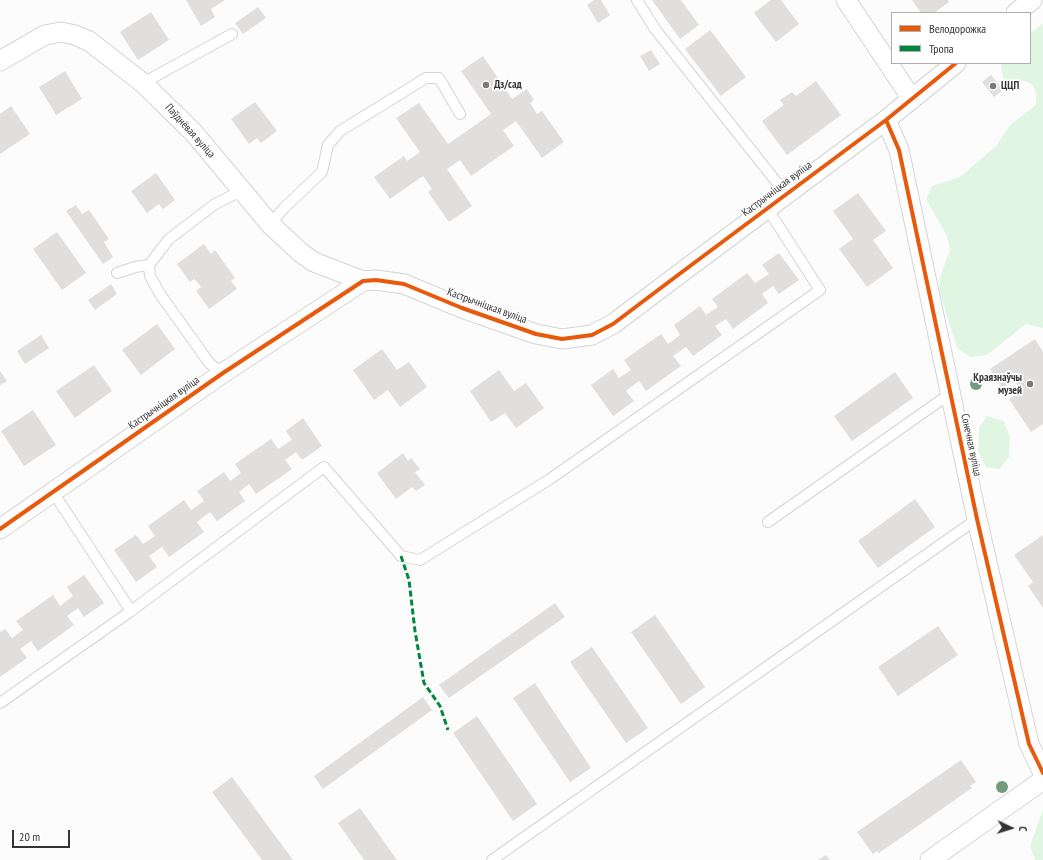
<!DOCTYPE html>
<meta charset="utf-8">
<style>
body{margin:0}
#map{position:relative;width:1043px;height:860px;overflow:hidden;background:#fcfcfd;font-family:"PT Sans Narrow",sans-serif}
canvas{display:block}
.legend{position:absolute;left:891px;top:12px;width:140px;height:52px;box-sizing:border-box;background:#fff;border:1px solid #aeadaf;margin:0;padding:5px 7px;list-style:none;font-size:12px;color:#343336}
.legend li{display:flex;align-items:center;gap:8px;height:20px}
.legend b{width:20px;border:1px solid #aeadaf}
.north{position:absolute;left:991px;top:808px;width:40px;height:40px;-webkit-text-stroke:3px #fff;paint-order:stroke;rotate:94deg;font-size:11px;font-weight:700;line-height:16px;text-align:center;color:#343336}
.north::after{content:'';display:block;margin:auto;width:14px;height:18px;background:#343336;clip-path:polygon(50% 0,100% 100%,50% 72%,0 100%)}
.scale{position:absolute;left:12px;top:830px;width:58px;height:18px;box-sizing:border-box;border:2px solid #343336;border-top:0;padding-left:5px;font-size:12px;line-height:14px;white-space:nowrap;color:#343336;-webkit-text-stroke:3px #fff;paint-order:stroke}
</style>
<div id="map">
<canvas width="1043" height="860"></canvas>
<ul class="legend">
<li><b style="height:5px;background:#e8590c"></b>Велодорожка</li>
<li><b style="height:5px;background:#00873e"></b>Тропа</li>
</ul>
<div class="north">С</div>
<div class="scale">20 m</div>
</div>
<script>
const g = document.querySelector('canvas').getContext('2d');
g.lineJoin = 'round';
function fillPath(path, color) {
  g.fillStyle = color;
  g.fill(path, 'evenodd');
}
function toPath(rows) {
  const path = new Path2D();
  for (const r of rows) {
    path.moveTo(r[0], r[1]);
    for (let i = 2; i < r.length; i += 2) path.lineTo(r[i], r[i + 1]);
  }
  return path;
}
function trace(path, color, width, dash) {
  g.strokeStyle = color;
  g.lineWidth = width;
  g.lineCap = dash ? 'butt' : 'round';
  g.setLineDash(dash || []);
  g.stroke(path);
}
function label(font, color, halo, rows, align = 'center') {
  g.font = font + ' "PT Sans Narrow",sans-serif';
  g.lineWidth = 3.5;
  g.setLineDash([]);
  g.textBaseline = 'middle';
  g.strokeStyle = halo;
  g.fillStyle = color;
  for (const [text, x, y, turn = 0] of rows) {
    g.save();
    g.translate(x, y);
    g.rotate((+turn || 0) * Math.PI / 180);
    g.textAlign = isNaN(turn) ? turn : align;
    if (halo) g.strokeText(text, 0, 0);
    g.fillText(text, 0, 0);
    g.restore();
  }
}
fillPath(toPath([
 [1043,24,1043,328,1026,324,987,355,970,357,957,348,939,290,940,277,950,250,947,236,926,199,932,186,960,177,996,146,1010,125,1036,105,1036,93,1032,84,1021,80,1003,79,1001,66,1002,63,1030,63,1030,33],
 [987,416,1004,421,1010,437,1009,457,999,469,986,467,978,451,979,428],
 [1043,810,1043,860,1035,860,1030,846]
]), '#e0f6e2');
fillPath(toPath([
 [186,0,225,0,211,9,215,17,201,26],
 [594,0,601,0,610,15,598,23,587,5],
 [652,0,681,0,699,25,680,39],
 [771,0,781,0,799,24,776,42,754,13],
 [912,0,948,0,949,2,934,13,921,13],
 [258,7,266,18,243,34,235,23],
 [151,12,169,40,138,60,120,32],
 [710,30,746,77,721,96,685,49],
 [651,50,660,64,649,71,640,56],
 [483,56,512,99,527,89,534,100,530,103,537,114,542,111,564,142,542,158,516,121,503,130,514,146,471,176,460,160,447,169,472,206,449,222,428,192,432,189,423,176,390,199,374,177,404,156,407,161,420,152,396,118,419,103,448,144,491,114,461,71],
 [65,71,82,99,56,115,39,87],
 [991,75,1003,90,994,97,982,82],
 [816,81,841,115,787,155,762,121,784,105,780,100,792,92,796,96],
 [255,102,277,131,261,143,257,138,249,144,231,119],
 [11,106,30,134,0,154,0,114],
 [156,173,175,200,163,209,159,204,147,213,131,191],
 [858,193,886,231,873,240,893,268,867,287,839,249,853,239,833,211],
 [76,205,82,214,89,210,109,239,104,242,113,257,103,264,66,211],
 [57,232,86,273,62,290,33,249],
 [204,244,211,254,215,250,235,278,231,281,237,289,209,309,196,291,201,287,198,283,194,279,190,282,177,264],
 [779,253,799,280,779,294,773,286,762,294,768,303,733,329,726,319,721,322,715,326,722,335,693,356,686,347,673,356,681,366,646,391,639,381,626,391,634,401,613,416,591,385,613,369,619,378,631,370,624,360,661,334,668,344,680,335,674,325,700,306,706,315,718,307,712,299,747,273,755,283,769,274,762,265],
 [111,284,117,294,95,310,88,300],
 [157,324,175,349,141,375,122,350],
 [41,335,49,348,25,364,17,351],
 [1035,339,1043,352,1043,424,1031,432,1009,399,1021,391,1014,380,1002,388,990,369],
 [382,349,397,370,409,362,427,387,400,407,388,390,374,400,353,370],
 [94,365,112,391,75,418,56,391],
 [499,370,514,391,526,383,544,408,516,428,505,413,491,422,470,391],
 [0,371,7,381,0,385],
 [895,372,913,398,852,441,834,416],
 [33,410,56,445,24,466,1,431],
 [303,418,322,446,302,460,296,452,285,460,292,469,256,494,249,484,239,492,245,501,217,521,210,512,197,522,204,532,169,557,162,547,149,556,157,567,136,582,114,550,136,535,143,544,155,536,148,526,184,500,191,510,204,501,197,491,224,472,230,481,241,473,235,464,271,439,278,449,292,440,286,431],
 [403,453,408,461,411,458,420,469,415,472,425,485,416,491,412,487,396,499,377,473],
 [915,499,935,527,878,568,858,541],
 [1043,535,1043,608,1028,586,1033,582,1014,555],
 [84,575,104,603,84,617,78,608,67,616,74,625,38,651,31,641,20,649,27,658,0,677,0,632,5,629,12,638,23,630,16,621,53,595,60,606,73,596,67,587],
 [555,603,565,617,449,698,439,685],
 [655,615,705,687,681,704,631,632],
 [938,626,958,655,898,696,878,667],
 [592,647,648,728,626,743,570,662],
 [535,683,591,768,570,782,513,698],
 [423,697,432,710,323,789,314,776],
 [477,716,537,804,513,821,453,733],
 [961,760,976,782,970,786,972,788,879,853,877,851,873,854,857,832],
 [232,777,293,860,262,860,212,792],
 [360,808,397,860,364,860,338,823],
 [826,855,830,860,818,860]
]), '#e0dfde');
const service = toPath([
 [637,0,655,29,786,194],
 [143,83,232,34],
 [270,224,284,208,322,172,328,145,340,131,426,78,439,78,460,114],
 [117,273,135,267,149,265],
 [223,373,210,364,160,294,150,276,149,265,169,239,215,204,241,191],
 [53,492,131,611],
 [768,522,951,393],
 [0,703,131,611,324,467,401,556,420,560,550,479,820,290,767,208],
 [492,860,977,519]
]);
const minor = toPath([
 [846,0,912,99],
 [1016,13,1032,0],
 [0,61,45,35,61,32,75,35,89,41,143,83,193,132,270,224,301,253,314,262,363,281],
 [886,120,899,150,977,519,1029,744,1043,773],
 [0,529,223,373,363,281,376,280,404,284,462,308,536,334,562,339,592,335,613,324,682,272,886,120,956,63],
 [930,860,1043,780]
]);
trace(service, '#d4d4d5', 12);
trace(minor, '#d4d4d5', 21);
trace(service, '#fff', 10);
trace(minor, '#fff', 19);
trace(toPath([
 [401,556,409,580,415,631,424,683,440,706,448,730]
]), '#00873e', 3, [6, 3]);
trace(toPath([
 [886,120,899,150,977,519,1029,744,1043,773],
 [0,529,223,373,363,281,376,280,404,284,462,308,536,334,562,339,592,335,613,324,682,272,886,120,956,63]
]), '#e8590c', 4);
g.fillStyle = '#739c7c';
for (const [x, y] of [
 [976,384],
 [1002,787]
]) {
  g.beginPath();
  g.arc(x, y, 6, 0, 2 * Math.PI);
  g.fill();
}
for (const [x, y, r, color] of [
 [486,85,4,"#7a797c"],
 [993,86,4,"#7a797c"],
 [1030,384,4,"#7a797c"]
]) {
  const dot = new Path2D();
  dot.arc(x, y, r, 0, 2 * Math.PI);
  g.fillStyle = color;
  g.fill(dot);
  trace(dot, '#fff', 1.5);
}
label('bold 11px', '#343336', '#fff', [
 ["Дз/сад",494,85],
 ["ЦЦП",1001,86],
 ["Краязнаўчы",1022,378,"right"],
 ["музей",1022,391,"right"]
], 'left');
label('11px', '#343336', '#fff', [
 ["Паўднёвая вуліца",190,131,48],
 ["Кастрычніцкая вуліца",777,189,-37],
 ["Кастрычніцкая вуліца",487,306,20],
 ["Кастрычніцкая вуліца",164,403,-35],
 ["Сонечная вуліца",971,445,78]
]);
</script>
